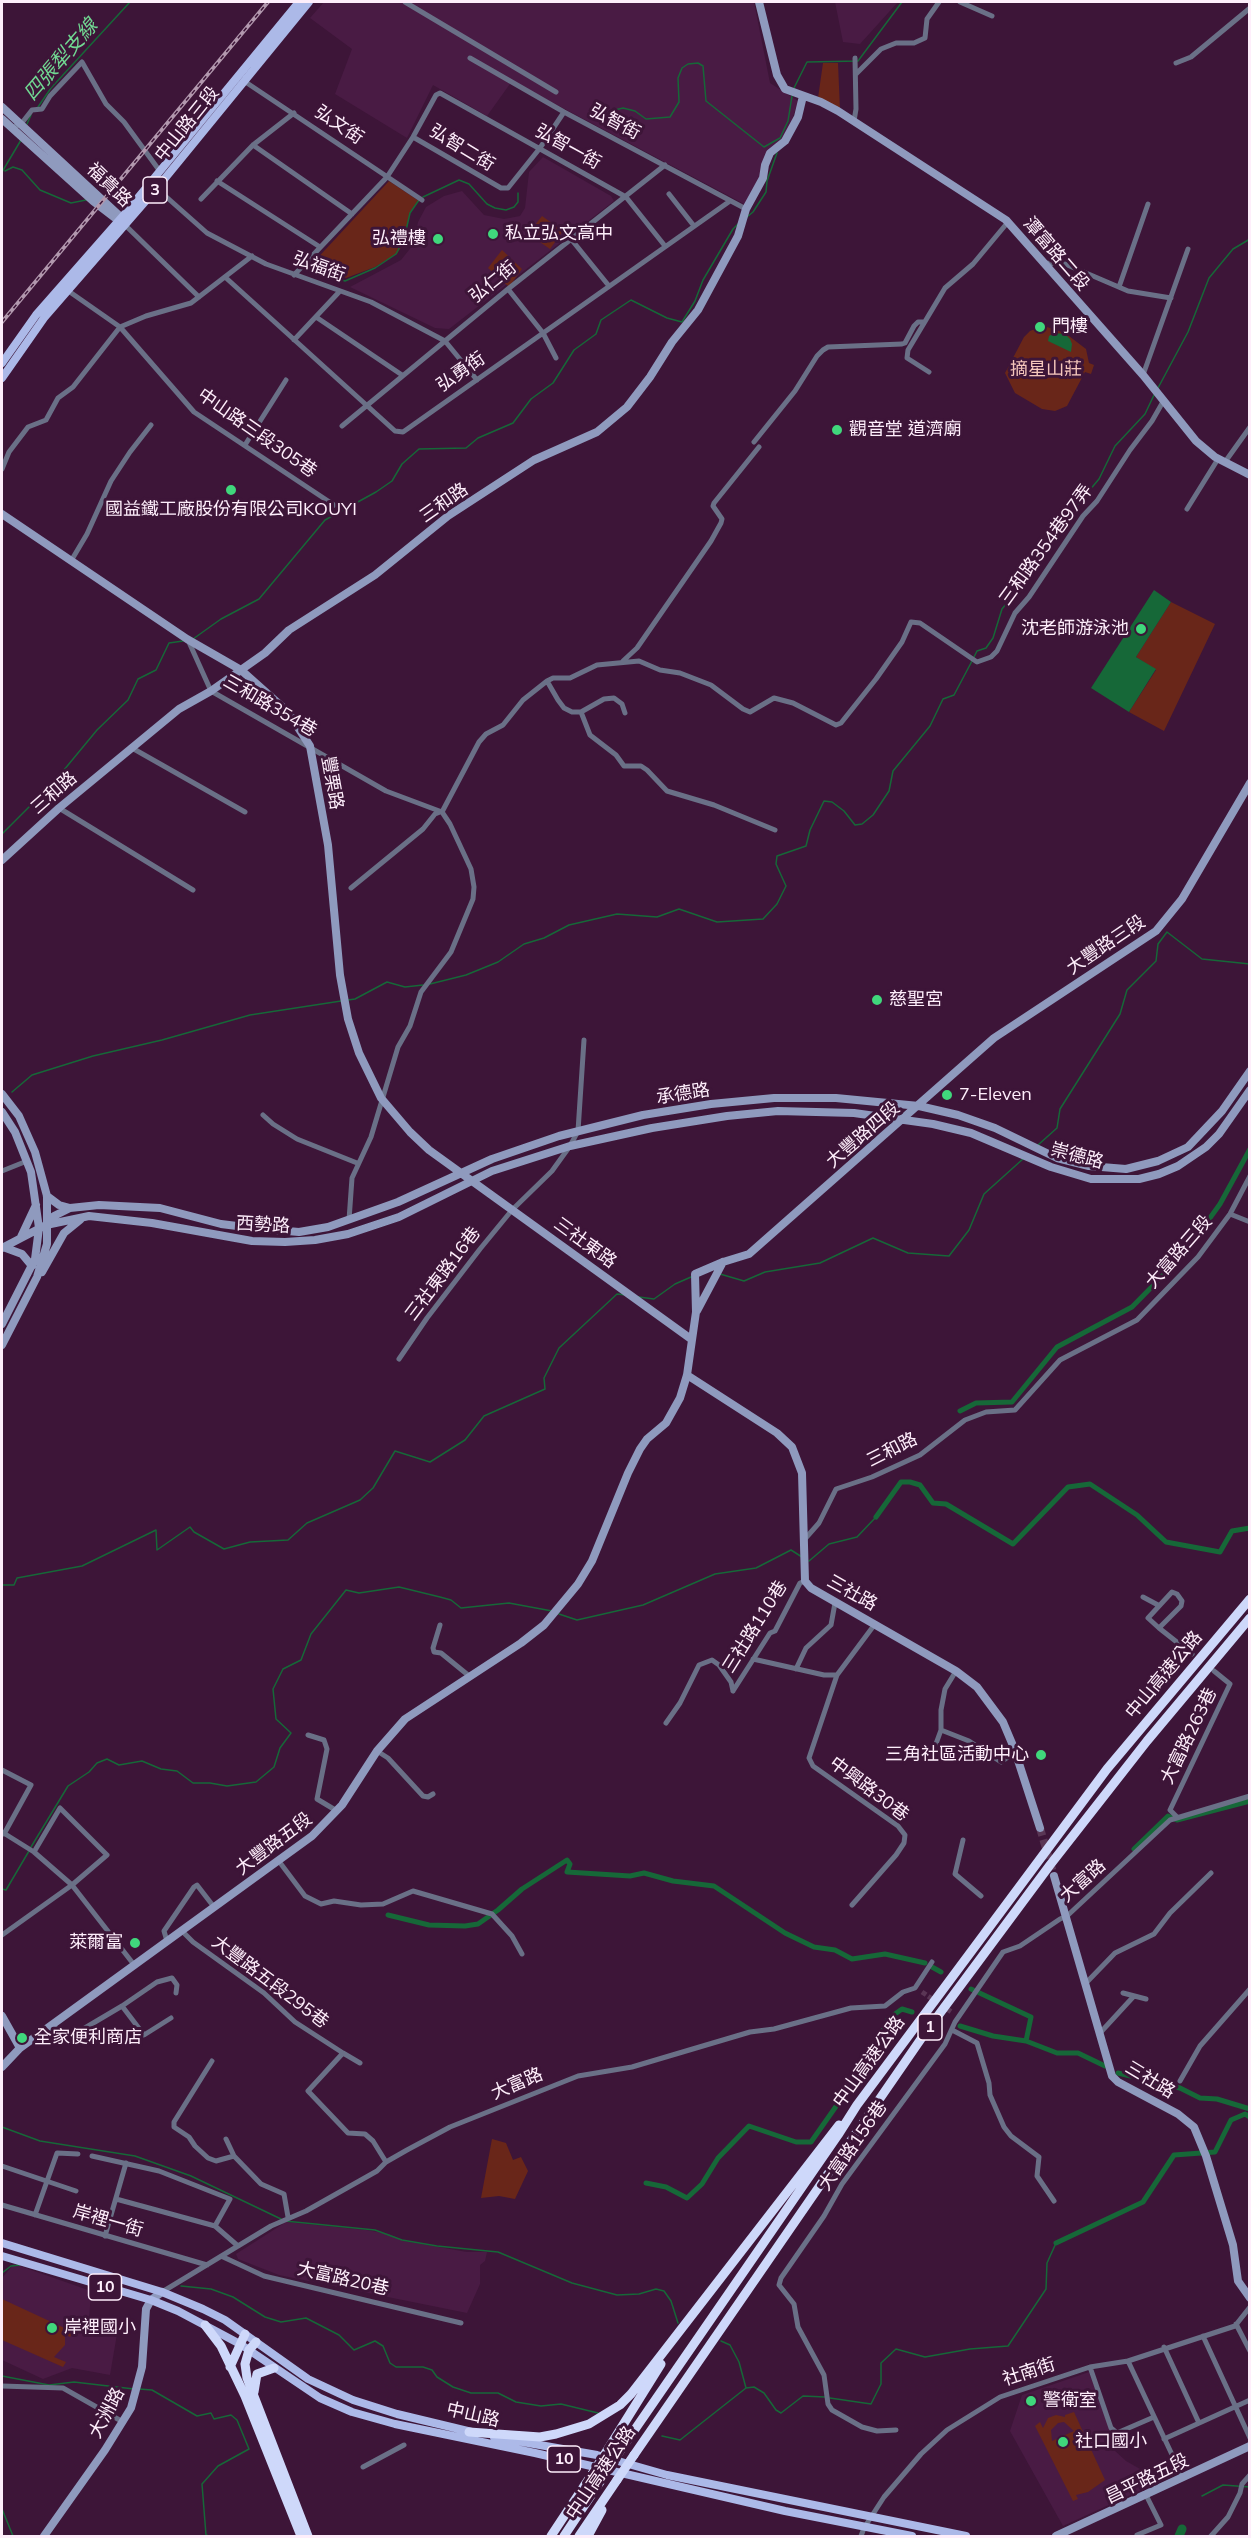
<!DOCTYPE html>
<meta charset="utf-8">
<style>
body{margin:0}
#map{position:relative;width:1251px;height:2538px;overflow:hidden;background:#3d1538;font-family:Mulish,sans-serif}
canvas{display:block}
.frame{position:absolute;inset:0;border:3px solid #feeefb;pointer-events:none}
</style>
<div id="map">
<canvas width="1251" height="2538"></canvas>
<div class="frame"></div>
</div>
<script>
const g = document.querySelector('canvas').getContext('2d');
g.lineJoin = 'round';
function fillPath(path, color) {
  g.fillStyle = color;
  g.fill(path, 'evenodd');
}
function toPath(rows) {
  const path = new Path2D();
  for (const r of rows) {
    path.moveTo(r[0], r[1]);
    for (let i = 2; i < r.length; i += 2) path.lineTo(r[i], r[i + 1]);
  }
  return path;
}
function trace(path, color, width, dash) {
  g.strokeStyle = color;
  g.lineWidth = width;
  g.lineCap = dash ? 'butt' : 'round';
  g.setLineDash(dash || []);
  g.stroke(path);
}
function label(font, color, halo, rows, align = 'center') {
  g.font = font + ' Mulish,"Noto Sans TC",sans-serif';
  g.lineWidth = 6;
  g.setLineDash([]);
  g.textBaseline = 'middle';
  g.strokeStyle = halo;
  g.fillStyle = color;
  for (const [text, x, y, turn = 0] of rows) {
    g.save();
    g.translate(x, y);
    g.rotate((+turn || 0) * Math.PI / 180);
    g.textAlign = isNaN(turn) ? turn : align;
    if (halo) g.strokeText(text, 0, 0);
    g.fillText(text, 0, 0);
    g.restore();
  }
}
fillPath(toPath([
 [324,2,754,2,770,83,798,101,787,136,765,154,757,187,746,205,512,81,487,116,433,85,407,138,335,94,352,49,310,18],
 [835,2,898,2,860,44,843,42],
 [543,157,611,196,614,201,449,329,435,328,350,287,401,260,413,245,418,222,426,207,444,196,462,191,484,215,504,219,520,216,525,208,529,172],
 [286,2222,366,2230,389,2234,404,2241,467,2252,487,2252,485,2261,480,2265,480,2284,467,2313,279,2275,238,2259,236,2254],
 [14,2264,91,2291,89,2321,117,2334,110,2375,72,2368,43,2379,2,2360,2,2278],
 [1089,2372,1111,2433,1106,2435,1114,2450,1126,2461,1161,2481,1063,2526,1010,2431,1022,2395]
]), '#491b44');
fillPath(toPath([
 [823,63,838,63,840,110,818,98],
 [389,181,419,201,410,213,403,244,397,254,375,267,346,278,312,264],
 [542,216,563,231,550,249,528,234],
 [502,250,522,269,509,287,488,268],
 [1043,322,1044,326,1065,333,1086,349,1089,363,1094,365,1091,374,1085,372,1067,406,1055,411,1042,409,1015,393,1005,373,1024,337,1030,331,1035,329,1034,325],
 [1171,602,1215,624,1164,731,1129,712,1156,670,1136,657],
 [492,2139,506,2143,513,2160,521,2157,528,2171,515,2199,499,2196,481,2198],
 [2,2299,73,2332,70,2337,65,2334,65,2345,54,2357,66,2362,63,2367,2,2340],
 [1074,2412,1105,2480,1088,2492,1076,2495,1078,2499,1073,2501,1035,2426,1040,2422,1043,2428,1048,2418,1056,2415,1065,2417,1065,2415],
 [1064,2422,1074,2431,1052,2441,1051,2430,1058,2423]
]), '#692619');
fillPath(toPath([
 [1054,333,1065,334,1070,339,1072,344,1071,352,1048,341,1049,336],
 [1154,590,1171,602,1136,657,1156,669,1129,712,1091,688]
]), '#166838');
trace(toPath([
 [794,88,807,62,858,61,902,2],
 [38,107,51,88,130,2],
 [27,124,31,115],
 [605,125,608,116,615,110,623,108,635,111,646,119,670,117,679,102,678,78,682,68,688,64,698,63,703,66,706,101,764,147,780,138,788,121,792,96],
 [5,171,13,167,22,170,40,190,71,203,86,200],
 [2,172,21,140],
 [423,197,459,180,469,184,487,204,495,208,506,210,514,207,518,202,518,193],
 [747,217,753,212,766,192,767,181,777,153],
 [318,271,345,281,375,268,396,254,404,239,410,213,419,200],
 [1158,388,1188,332,1209,278,1233,249,1250,239],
 [193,639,221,619,259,599,325,520,376,492,392,481,402,464,419,449,466,448,478,438,513,423,531,399,553,383,574,350,596,334,601,320,631,300,667,318,682,322,695,301,703,280,733,229,738,224],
 [974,657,977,651,986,648,993,638,1002,609,1035,568,1073,510,1099,479,1115,446,1145,414,1154,395],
 [2,834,54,782,97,730,128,700,138,679,156,670,169,643,183,641],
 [430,984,466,975,498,962,524,944,544,938,569,925,617,914,657,917,679,909,717,922,763,919,777,904,786,886,776,864,777,856,806,846,810,830,824,801,832,802,844,811,855,825,862,824,873,815,889,791,893,771,930,726,943,699,954,695,972,661],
 [348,1000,355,999,387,982,405,987,423,985],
 [12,1092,32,1075,93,1056,162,1040,250,1015,341,1001],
 [1038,1145,1057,1128,1060,1109,1120,1014,1127,990,1156,961,1158,944,1167,932,1202,959,1250,964],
 [720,1274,744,1281,765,1272,820,1263,873,1238,908,1253,949,1256,969,1230,984,1194,1024,1158],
 [639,1297,654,1299,675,1284,691,1277],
 [809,1561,829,1544,857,1537,876,1517],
 [2,1585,14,1585,17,1578,82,1566,156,1530,157,1550,190,1527,194,1532,224,1549,250,1542,288,1540,307,1523,360,1500,373,1488,395,1451,430,1462,465,1440,484,1416,545,1389,544,1378,559,1348,617,1294,626,1295],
 [559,1614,577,1620,643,1605,715,1574,756,1568,791,1550,802,1557],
 [31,1847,68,1786,89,1772,97,1763,107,1759,119,1765,142,1761,161,1769,177,1771,193,1783,210,1783,227,1786,256,1782,274,1767,280,1748,291,1733,276,1719,273,1689,283,1669,301,1660,311,1634,346,1590,359,1593,399,1587,440,1597,451,1600,461,1608,509,1603,552,1611],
 [2,1889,6,1890,29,1851],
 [2,2127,40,2141,135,2156,191,2176,281,2219],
 [285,2221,375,2230,402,2240,437,2246,498,2252,572,2283,617,2295,639,2294,656,2289,664,2291,671,2301,678,2323],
 [2,2273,11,2266,20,2265],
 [181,2286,211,2289,233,2297,265,2317,281,2322,306,2318,339,2335,354,2350,375,2341,383,2346,390,2363,396,2367,423,2367,432,2370,437,2377,453,2387,471,2393,498,2393,516,2402,541,2406,561,2404,598,2413],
 [721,2341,730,2345,739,2362,746,2388],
 [2,2376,49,2385,74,2382,134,2389],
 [139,2389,152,2390,197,2416,211,2413,214,2419,231,2415,237,2420,249,2449,218,2466,202,2484,206,2535,209,2536],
 [830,2398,871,2404,881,2384,881,2363,896,2349,925,2357,970,2349,1008,2346,1046,2289,1047,2263,1056,2243],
 [662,2436,680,2440,746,2388,754,2387,764,2393,776,2410,781,2413,803,2396,825,2397],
 [1202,2496,1223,2485,1250,2487],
 [2,2509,13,2536]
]), '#166838', 1.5);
trace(toPath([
 [960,1411,976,1403,1012,1402,1057,1347,1132,1307,1184,1254,1220,1204,1250,1149],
 [876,1517,901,1482,910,1482,920,1485,933,1503,946,1504,1013,1544,1068,1487,1090,1484,1137,1515,1166,1542,1220,1552,1232,1531,1250,1528],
 [1134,1849,1168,1816,1177,1820,1250,1801],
 [388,1915,429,1925,465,1926,478,1924,498,1910,522,1889,567,1860,570,1864,567,1872,630,1876,644,1873,673,1881,714,1886,785,1933,814,1947,835,1950,852,1959,885,1954,925,1963],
 [932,1967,941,1972],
 [971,1989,1031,2017,1026,2041],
 [960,2026,993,2036,1026,2041,1057,2053,1078,2053,1105,2066],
 [1118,2073,1180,2088,1200,2098,1217,2099,1250,2109],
 [646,2183,666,2187,687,2198,702,2184,718,2158,749,2126,796,2142,811,2142,870,2058,888,2019,902,2009,912,2012],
 [1056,2243,1143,2202,1174,2155,1215,2152,1231,2120,1245,2114,1250,2117]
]), '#166838', 5);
trace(toPath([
 [1179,2536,1182,2529]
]), '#166838', 9);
trace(toPath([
 [922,1992,953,2013]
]), '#5a3655', 5, [5, 2.5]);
trace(toPath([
 [1040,1828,1054,1876]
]), '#5a3655', 8, [8, 4]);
trace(toPath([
 [405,2,556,92],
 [960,2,992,16],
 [470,58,564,112,746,209],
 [1176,63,1191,57,1250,8],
 [856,74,881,49,896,43,914,43,925,38,927,19,939,2],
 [244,81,422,200],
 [854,121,856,109,855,58],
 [11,128,21,124,32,110,42,109,50,96,82,62,106,104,124,122,159,170],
 [413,137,501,188,508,188,540,148,564,112],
 [253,145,352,214],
 [217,181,320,247],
 [154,186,207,233,266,264,371,302,445,341,477,380],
 [669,194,694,226],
 [201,199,253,145,294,113],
 [125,225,199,297],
 [571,239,609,286],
 [1044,263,1065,264,1128,291,1171,298],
 [294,275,387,177,413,137,436,95,440,93,626,197,665,246],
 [225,277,395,431,403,432,730,201],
 [1119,287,1148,204],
 [508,289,543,333,556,358],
 [67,290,120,327,194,412,334,505],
 [316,317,402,375],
 [294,340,340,291],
 [929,372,907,358,908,350,945,288,973,264,1008,222],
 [1143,375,1188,249],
 [342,426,508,289,665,165],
 [754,442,795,391,817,356,823,350,828,347,902,344,905,343,914,326,918,322,924,322],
 [245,445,286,380],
 [1225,462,1250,427],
 [2,469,9,452,28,427,46,420,58,398,73,387,120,327,146,316,191,303,252,256],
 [1187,509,1218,459],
 [71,561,87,534,111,481,130,452,151,425],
 [188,640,211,691,386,791,442,812,450,824,471,869,474,887,473,899,451,952,421,992,410,1026,398,1047,371,1137,352,1178,349,1220],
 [623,661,637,648,711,541,721,523,722,519,713,506,714,503,759,447],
 [547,681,558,700,564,708,572,712,581,712,604,699,614,698,622,704,625,713],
 [581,712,590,735,616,755,624,766,641,766,647,770,667,791,714,805,775,830],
 [132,748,245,812],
 [59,808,193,890],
 [442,812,479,742,486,734,503,725,523,700,547,681,553,678,570,678,597,665,639,661,660,670,680,673,711,685,743,709,750,712,774,698,793,703,836,725,841,723,876,679,902,642,911,622,920,623,977,662,991,657,997,651,1015,613,1029,597,1083,516,1097,501,1130,450,1152,421,1164,400],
 [351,888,423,829,435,814,440,812],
 [263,1115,273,1124,297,1139,357,1163],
 [2,1171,27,1161],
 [1230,1214,1250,1222],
 [399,1359,427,1318,480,1249,512,1210,552,1171,570,1146,578,1131,584,1040],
 [804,1540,819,1523,836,1489,872,1477,920,1455,965,1420,986,1412,1015,1410,1060,1360,1137,1320,1198,1257,1230,1214,1250,1176],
 [1143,1597,1158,1605],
 [440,1625,433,1648,434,1652,441,1653,468,1675],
 [1159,1628,1181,1606,1182,1601,1177,1594,1172,1592,1148,1618,1159,1628,1192,1654],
 [753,1659,824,1675,837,1675],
 [796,1669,806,1648,831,1625,835,1603],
 [733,1691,770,1633,775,1631,800,1583,805,1581],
 [666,1723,680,1703,699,1665,712,1660,719,1665,731,1682,733,1691],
 [941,1730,941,1710,945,1689,956,1671],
 [308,1735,324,1740,327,1749,317,1799,337,1811],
 [377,1751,388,1758,423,1796,428,1797,433,1794],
 [933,1752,941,1730,969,1741,1001,1762,1015,1752],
 [2,1770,31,1785,4,1834],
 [1177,1817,1170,1810,1230,1684,1214,1671],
 [2,1832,34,1852,72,1885,135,1966],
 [963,1840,955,1874,981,1896],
 [278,1860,305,1896,321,1904,334,1901,361,1905,383,1904,413,1891,492,1914,512,1936,522,1954],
 [852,1905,896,1855,904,1843,905,1835,898,1826,813,1766,809,1758,837,1675,875,1624],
 [182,1931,193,1942,264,1993,295,2022,343,2053,308,2091,348,2133,365,2134,373,2141,386,2162],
 [2,1935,72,1885,107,1855,60,1808,34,1852],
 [167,1941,164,1931,194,1887,197,1885,214,1907],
 [1086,1983,1115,1953,1154,1934,1170,1913,1211,1873],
 [1123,1993,1146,1999],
 [122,2006,144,2035,171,2018],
 [53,2025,65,2036,73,2035,122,2006,157,1982,172,1978,177,1985,176,1993],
 [952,2030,977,2043,989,2083,990,2095,1004,2127,1011,2136,1039,2157,1037,2176,1054,2201],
 [1100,2033,1134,1996],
 [343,2053,360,2063],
 [212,2061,174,2122,174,2127,189,2137,195,2146,208,2158,216,2161,234,2156,261,2184,284,2194,288,2217],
 [1180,2081,1200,2046,1250,1989],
 [226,2139,234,2156],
 [92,2156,159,2171,230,2199,215,2226],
 [2,2166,76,2191],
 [116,2199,215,2226,238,2246],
 [2,2205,207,2265],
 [35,2215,57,2153,78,2154],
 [105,2236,126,2163],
 [221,2256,264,2276,461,2323],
 [162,2292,271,2226,306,2211,377,2171,386,2162,407,2150,450,2127,578,2076,632,2067,750,2032,774,2029,851,2008,885,2006,903,1992,915,1988,932,1962],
 [1236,2324,1250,2351],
 [1203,2336,1250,2438],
 [1164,2347,1199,2423],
 [1128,2361,1235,2326,1250,2307],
 [1090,2367,1111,2428,1117,2433,1154,2417],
 [2,2386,63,2388,123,2422],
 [896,2430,877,2431,862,2427,832,2410,828,2404,824,2375,798,2327,794,2304,779,2285,781,2278,824,2216,842,2184,945,2044,955,2022,1003,1952,1020,1946,1060,1919,1067,1916,1170,1820,1250,1796],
 [1164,2439,1250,2400],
 [363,2467,404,2445],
 [1137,2535,1161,2525,1146,2495],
 [861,2536,864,2528,884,2497,921,2454,947,2430,1000,2397,1090,2367,1128,2361,1183,2478],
 [1211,2536,1228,2517,1240,2493,1242,2484,1250,2475]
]), '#6a7087', 5);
trace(toPath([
 [759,2,777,75,785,89,821,102,838,111,1006,220,1143,375,1196,441,1215,457,1250,475],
 [2,107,124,220],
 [2,119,93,201,123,224],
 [2,514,187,639,241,670,288,712,310,746,328,845,340,975,348,1019,359,1053,381,1098,410,1132,429,1150,691,1339],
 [2,860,59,808,179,709,211,691,265,653,289,630,375,575,448,516,534,460,597,432,627,407,650,377,672,342,698,310,738,236,746,209,763,178,765,165,770,153,785,141,798,117,803,96],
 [2,1094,19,1116,35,1152,47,1196,47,1244,37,1277,2,1345],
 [2,1112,15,1132,31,1172,39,1228,35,1259,2,1324],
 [47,1196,59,1205,70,1208],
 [46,1225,54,1216,70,1208,99,1205,160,1208,221,1224,253,1228,299,1232,328,1227,398,1202,492,1159,559,1136,643,1115,711,1104,774,1098,836,1098,919,1106,958,1115,995,1128,1057,1158,1089,1166,1126,1169,1158,1161,1188,1147,1222,1111,1250,1071],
 [21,1237,36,1205],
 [3,1247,22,1254,32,1266],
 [2,1248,46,1225,89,1216,152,1223,252,1241,285,1242,315,1240,348,1234,399,1217,492,1171,570,1146,652,1128,727,1116,778,1111,854,1113,933,1124,971,1133,1051,1167,1091,1179,1139,1179,1159,1174,1178,1166,1206,1147,1219,1134,1250,1090],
 [42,1272,64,1233,80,1220],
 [697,1311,723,1262],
 [687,1375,777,1433,792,1447,802,1473,805,1581,811,1588,956,1671,977,1687,1003,1722,1014,1748,1040,1828],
 [1054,1876,1112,2076,1118,2082,1178,2114,1194,2127,1206,2156,1233,2245,1238,2281,1250,2298],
 [2,2016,20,2048],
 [2,2067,20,2048,312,1836,342,1805,377,1751,405,1719,521,1643,544,1625,578,1584,592,1561,628,1473,640,1449,647,1439,666,1423,680,1398,687,1375,696,1312,695,1274,723,1262,749,1254,994,1038,1156,931,1182,899,1250,783],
 [44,2536,105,2450,131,2408,142,2367,146,2309,151,2300,162,2292],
 [1056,2536,1250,2446]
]), '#8f9abe', 8);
trace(toPath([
 [2,363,36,315,123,216,299,2],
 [2,378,44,318,157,188,309,2],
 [2,2243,162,2292,203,2309,225,2320,308,2379,353,2400,397,2414,476,2433],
 [2,2256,151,2300,178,2311,240,2344,320,2398,352,2412,395,2424,535,2453,785,2511,912,2536],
 [494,2437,597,2455,667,2475,966,2536]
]), '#acb9e8', 8);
trace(toPath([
 [205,2325,221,2346,245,2396,301,2536],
 [256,2342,249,2350,245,2364,247,2378,308,2536],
 [230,2367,245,2334],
 [254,2392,257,2374,274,2368],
 [469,2432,540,2437,556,2434,589,2424,620,2405,631,2394,839,2125],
 [608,2449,661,2364],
 [620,2451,838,2135,857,2105,1107,1769,1250,1599],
 [634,2455,923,2036,1050,1865,1147,1741,1250,1618],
 [551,2536,592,2474],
 [564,2536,604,2476],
 [579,2536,617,2480],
 [588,2536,602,2510]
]), '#ced8fa', 9);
const rail = toPath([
 [2,322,268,2]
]);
trace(rail, '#b298ae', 4);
trace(rail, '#3d1538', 1.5, [4.5]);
trace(toPath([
 [592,2474,608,2449],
 [604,2476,620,2451],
 [617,2480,634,2455]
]), '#ced8fa', 9);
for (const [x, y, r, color] of [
 [493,234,6,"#40d77c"],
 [438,239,6,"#40d77c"],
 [1040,327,6,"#40d77c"],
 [837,430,6,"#40d77c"],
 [231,490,6,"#40d77c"],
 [1141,629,6,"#40d77c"],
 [877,1000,6,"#40d77c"],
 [947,1095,6,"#40d77c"],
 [1041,1755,6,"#40d77c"],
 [135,1943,6,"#40d77c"],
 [22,2038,6,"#40d77c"],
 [52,2328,6,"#40d77c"],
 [1031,2401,6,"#40d77c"],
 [1063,2442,6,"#40d77c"]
]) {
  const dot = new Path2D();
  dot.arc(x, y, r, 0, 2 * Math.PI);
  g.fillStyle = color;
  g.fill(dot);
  trace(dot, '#3d1538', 2);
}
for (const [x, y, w] of [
 [155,190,24],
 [930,2027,24],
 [105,2287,33],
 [564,2459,33]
]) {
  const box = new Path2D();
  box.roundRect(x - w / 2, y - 13, w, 26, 4.5);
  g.fillStyle = '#3d1538';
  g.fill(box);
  trace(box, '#feeefb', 1.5);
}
label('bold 16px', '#feeefb', null, [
 ["3",155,190],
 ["1",930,2027],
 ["10",105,2287],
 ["10",564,2459]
]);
label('18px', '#feeefb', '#3d1538', [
 ["弘智街",615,122,28],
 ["中山路三段",187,124,-51],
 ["弘文街",339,125,34],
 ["弘智一街",568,147,29],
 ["弘智二街",462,148,31],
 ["福貴路",109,185,44],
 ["潭富路二段",1056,254,49],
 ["弘福街",319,267,20],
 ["弘仁街",493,282,-39],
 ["弘勇街",461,372,-35],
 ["中山路三段305巷",257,433,35],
 ["三和路",444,503,-35],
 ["三和路354巷97弄",1046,545,-54],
 ["三和路354巷",270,706,30],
 ["豐栗路",332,783,80],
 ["三和路",54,793,-41],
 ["大豐路三段",1106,945,-34],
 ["承德路",683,1094,-9],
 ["大豐路四段",863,1135,-41],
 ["崇德路",1077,1156,15],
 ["西勢路",263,1225,3],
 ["三社東路",585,1243,36],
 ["大富路三段",1179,1252,-49],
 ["三社東路16巷",443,1274,-53],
 ["三和路",892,1450,-27],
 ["三社路",852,1593,29],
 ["三社路110巷",755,1627,-58],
 ["中山高速公路",1164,1675,-50],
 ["大富路263巷",1189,1736,-64],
 ["中興路30巷",869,1789,37],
 ["大豐路五段",274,1844,-37],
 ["大富路",1083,1881,-42],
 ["大豐路五段295巷",270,1982,37],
 ["中山高速公路",869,2062,-54],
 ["三社路",1150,2080,31],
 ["大富路",517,2084,-23],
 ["大富路156巷",853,2146,-55],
 ["岸裡一街",108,2221,16],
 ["大富路20巷",343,2279,13],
 ["社南街",1029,2372,-18],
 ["大洲路",107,2413,-62],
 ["中山路",473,2415,13],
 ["中山高速公路",601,2473,-56],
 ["昌平路五段",1147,2479,-26]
]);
label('18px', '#feeefb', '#3d1538', [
 ["私立弘文高中",505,234],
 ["弘禮樓",426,239,"right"],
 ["門樓",1052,327],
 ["觀音堂 道濟廟",849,430],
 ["國益鐵工廠股份有限公司KOUYI",231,510,"center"],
 ["沈老師游泳池",1129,629,"right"],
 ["慈聖宮",889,1000],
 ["7-Eleven",959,1095],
 ["三角社區活動中心",1029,1755,"right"],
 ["萊爾富",123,1943,"right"],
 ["全家便利商店",34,2038],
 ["岸裡國小",64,2328],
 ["警衛室",1043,2401],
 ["社口國小",1075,2442]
], 'left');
label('18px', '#f5c7bc', '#3d1538', [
 ["摘星山莊",1046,370]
]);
label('italic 20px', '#71d892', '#3d1538', [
 ["四張犁支線",61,60,-49]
]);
</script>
